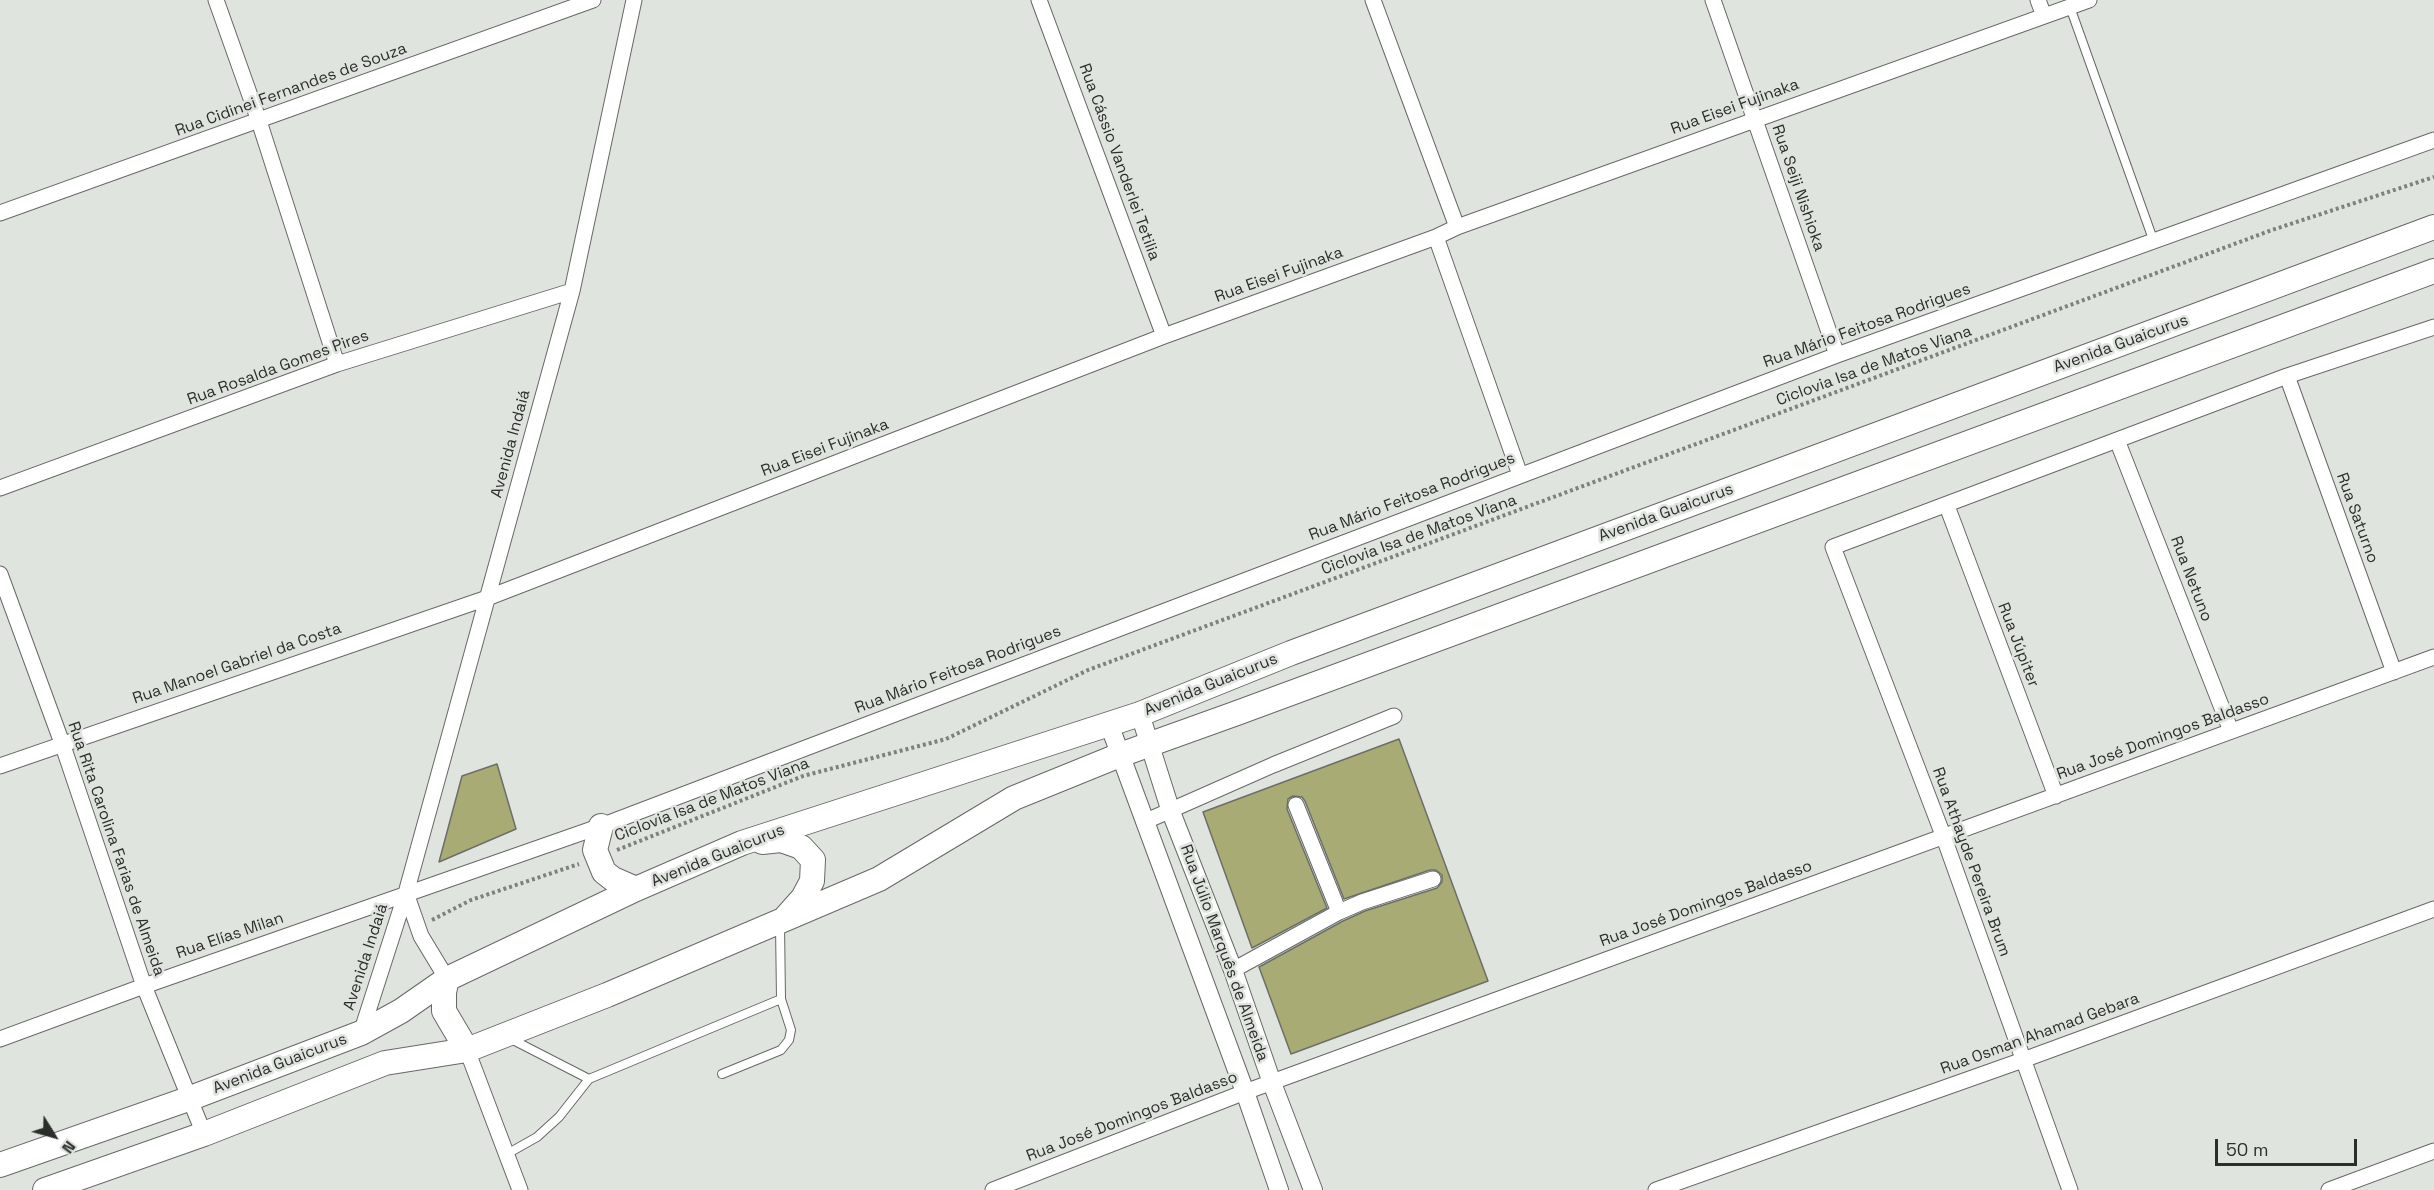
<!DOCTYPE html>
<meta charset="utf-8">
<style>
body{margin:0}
#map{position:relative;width:2434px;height:1190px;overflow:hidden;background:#e0e4df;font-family:"Space Grotesk",sans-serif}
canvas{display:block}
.north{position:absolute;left:24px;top:1106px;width:60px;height:60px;-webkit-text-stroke:4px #e0e4df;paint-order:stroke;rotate:127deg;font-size:16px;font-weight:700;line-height:24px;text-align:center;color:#2c2e2c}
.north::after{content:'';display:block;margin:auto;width:21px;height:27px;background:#2c2e2c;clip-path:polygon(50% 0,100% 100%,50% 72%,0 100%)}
.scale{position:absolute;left:2215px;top:1139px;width:142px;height:27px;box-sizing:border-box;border:3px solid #2c2e2c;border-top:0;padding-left:8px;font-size:18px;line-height:21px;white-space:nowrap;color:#2c2e2c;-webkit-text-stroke:4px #e0e4df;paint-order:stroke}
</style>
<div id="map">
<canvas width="2434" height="1190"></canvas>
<div class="north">N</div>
<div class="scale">50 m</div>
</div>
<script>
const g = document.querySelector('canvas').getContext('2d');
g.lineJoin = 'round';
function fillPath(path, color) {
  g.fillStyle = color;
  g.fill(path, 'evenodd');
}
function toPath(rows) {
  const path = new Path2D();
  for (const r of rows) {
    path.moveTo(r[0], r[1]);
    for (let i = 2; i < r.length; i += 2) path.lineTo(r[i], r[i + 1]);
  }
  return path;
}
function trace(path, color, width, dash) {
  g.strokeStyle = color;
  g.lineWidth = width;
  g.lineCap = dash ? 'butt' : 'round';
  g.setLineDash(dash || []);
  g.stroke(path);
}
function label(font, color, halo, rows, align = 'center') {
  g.font = font + ' "Space Grotesk",sans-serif';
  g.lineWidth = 5;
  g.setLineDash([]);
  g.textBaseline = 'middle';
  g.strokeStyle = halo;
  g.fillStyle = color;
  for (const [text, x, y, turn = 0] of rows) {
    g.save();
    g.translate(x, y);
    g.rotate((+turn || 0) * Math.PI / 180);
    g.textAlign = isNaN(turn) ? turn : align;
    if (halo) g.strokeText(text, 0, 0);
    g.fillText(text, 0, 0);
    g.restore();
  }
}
const building = toPath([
 [1399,739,1488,981,1291,1054,1259,967,1343,921,1365,911,1437,888,1442,882,1442,875,1436,870,1430,870,1344,899,1305,801,1302,797,1293,796,1288,799,1287,809,1327,908,1252,948,1203,812,1399,739],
 [497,764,516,829,439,862,462,776,497,764]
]);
fillPath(building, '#a8ab74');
trace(building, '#6d6e68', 1.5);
const service = toPath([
 [2070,7,2154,242],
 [511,1039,589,1079],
 [722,1074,781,1050,789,1040,791,1030,781,999,780,925],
 [507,1154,537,1137,559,1117,589,1079,781,999]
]);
const minor = toPath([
 [216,0,259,121,337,364],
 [1039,0,1164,336],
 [1373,0,1457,227],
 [1713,0,1837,355],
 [2038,0,2044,16],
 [0,213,593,0],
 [1436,237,1520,475],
 [2287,376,2394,672],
 [2117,440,2231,731],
 [0,488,337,364,572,291],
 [1947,506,2056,796],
 [0,574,62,743,144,986,204,1134],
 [0,766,487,598,1164,336,1436,237,1457,227,2089,0],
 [1296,805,1339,912],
 [1144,822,1273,765,1394,716],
 [406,893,421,936,447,979],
 [1233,970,1339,912,1362,902,1433,879],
 [361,1033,406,893,572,291,634,0],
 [0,1039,144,986,601,826,1837,355,2434,140],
 [467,1050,520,1190],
 [993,1190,1245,1092,2434,657],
 [1656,1190,2023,1060,2434,909],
 [2070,1190,1943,835,1833,547,2287,376,2434,327],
 [2329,1190,2434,1151]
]);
const tertiary = toPath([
 [1140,714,1171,812,1233,970,1272,1083,1313,1190],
 [1109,724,1245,1092,1279,1190]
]);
const primary = toPath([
 [601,826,595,850,604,872,613,879,636,889],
 [762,842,781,840,801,847,813,860,812,881,803,898,786,917],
 [447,979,444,992,444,1011,467,1050],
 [0,1165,191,1098,361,1033,401,1011,447,979,636,889,742,843,1140,714,1291,653,2434,227],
 [45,1190,204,1134,385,1063,467,1050,607,995,879,879,1014,798,1120,755,1237,713,2434,271]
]);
trace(service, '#656964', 10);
trace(minor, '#656964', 17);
trace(tertiary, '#656964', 20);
trace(primary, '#656964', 26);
trace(toPath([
 [617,850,803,776,946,739,1088,670,2272,230,2434,177],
 [432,920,471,900,579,864]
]), '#7f817e', 4, [3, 3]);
trace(service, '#fff', 8);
trace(minor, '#fff', 15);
trace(tertiary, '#fff', 18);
trace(primary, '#fff', 24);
label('16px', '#2c2e2c', '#e0e4df', [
 ["Rua Cidinei Fernandes de Souza",291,90,-20],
 ["Rua Eisei Fujinaka",1735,107,-20],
 ["Rua Cássio Vanderlei Tetilia",1119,162,70],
 ["Rua Seiji Nishioka",1798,188,71],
 ["Rua Eisei Fujinaka",1279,275,-20],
 ["Rua Mário Feitosa Rodrigues",1867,326,-20],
 ["Avenida Guaicurus",2121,344,-20],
 ["Ciclovia Isa de Matos Viana",1874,366,-20],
 ["Rua Rosalda Gomes Pires",278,368,-20],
 ["Avenida Indaiá",511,444,-75],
 ["Rua Eisei Fujinaka",825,448,-21],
 ["Rua Mário Feitosa Rodrigues",1412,497,-21],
 ["Avenida Guaicurus",1666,513,-20],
 ["Rua Saturno",2357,518,70],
 ["Ciclovia Isa de Matos Viana",1419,535,-20],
 ["Rua Netuno",2191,579,69],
 ["Rua Júpiter",2018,645,69],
 ["Rua Manoel Gabriel da Costa",237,664,-19],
 ["Rua Mário Feitosa Rodrigues",958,670,-21],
 ["Avenida Guaicurus",1211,685,-22],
 ["Rua José Domingos Baldasso",2163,737,-20],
 ["Ciclovia Isa de Matos Viana",712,800,-21],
 ["Rua Rita Carolina Farias de Almeida",116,849,71],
 ["Avenida Guaicurus",718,856,-22],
 ["Rua Athayde Pereira Brum",1971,862,70],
 ["Rua José Domingos Baldasso",1706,904,-20],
 ["Rua Elías Milan",230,936,-19],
 ["Rua Júlio Marquês de Almeida",1224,953,70],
 ["Avenida Indaiá",366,957,-72],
 ["Rua Osman Ahamad Gebara",2040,1034,-20],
 ["Avenida Guaicurus",280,1064,-21],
 ["Rua José Domingos Baldasso",1132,1117,-21]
]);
</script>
